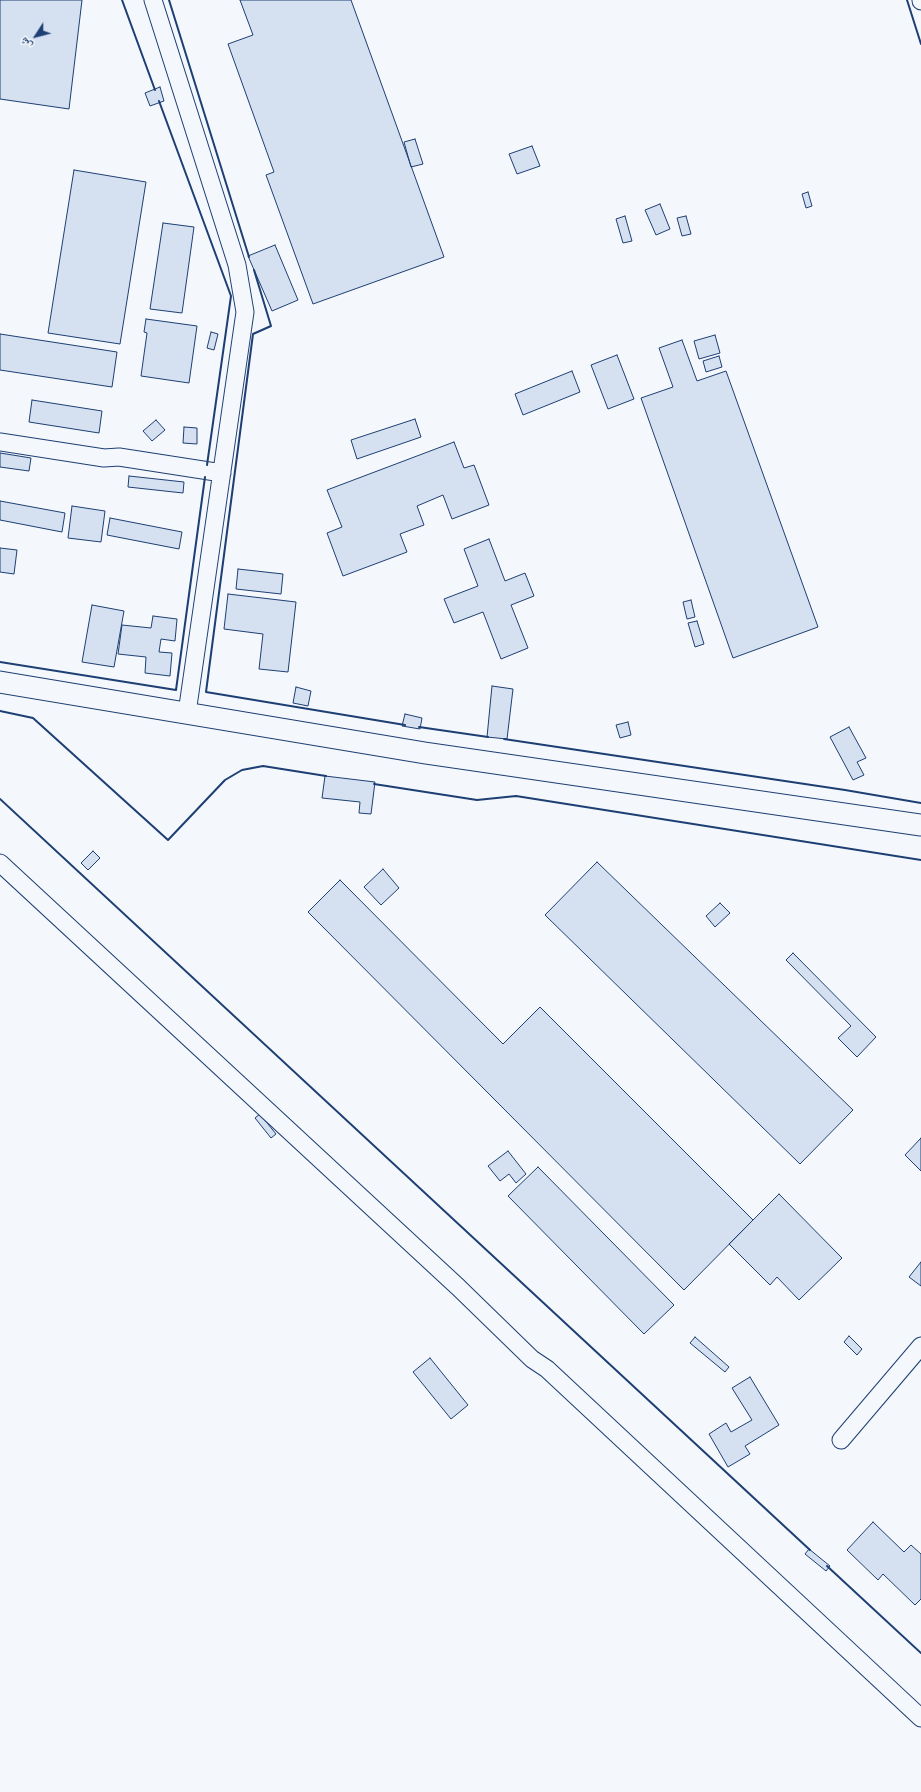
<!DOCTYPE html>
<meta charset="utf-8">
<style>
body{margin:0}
#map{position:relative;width:921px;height:1792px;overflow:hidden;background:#f4f7fb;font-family:Raleway,"Noto Naskh Arabic",sans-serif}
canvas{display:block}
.north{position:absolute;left:16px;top:16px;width:40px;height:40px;-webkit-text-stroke:3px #f4f7fb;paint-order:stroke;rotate:234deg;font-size:11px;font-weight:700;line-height:16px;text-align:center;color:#1d3f73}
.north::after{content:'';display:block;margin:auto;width:14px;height:18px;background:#1d3f73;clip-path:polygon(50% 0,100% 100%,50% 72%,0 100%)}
</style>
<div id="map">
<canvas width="921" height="1792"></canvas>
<div class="north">ش</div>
</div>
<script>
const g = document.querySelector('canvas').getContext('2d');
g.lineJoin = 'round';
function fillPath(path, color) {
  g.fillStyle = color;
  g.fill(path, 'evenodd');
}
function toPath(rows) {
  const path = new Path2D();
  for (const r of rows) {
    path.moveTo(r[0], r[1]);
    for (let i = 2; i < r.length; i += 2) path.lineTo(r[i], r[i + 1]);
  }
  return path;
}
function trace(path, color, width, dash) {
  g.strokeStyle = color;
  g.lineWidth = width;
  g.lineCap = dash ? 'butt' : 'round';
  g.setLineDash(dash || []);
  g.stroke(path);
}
const building = toPath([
 [0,0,82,0,69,109,0,99,0,0],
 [240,0,351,0,444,257,313,304,266,175,274,172,228,44,253,35,240,0],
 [160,87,164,101,150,106,145,93,160,87],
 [415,139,423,164,411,167,404,142,415,139],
 [532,146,540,166,517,174,509,154,532,146],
 [74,170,146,182,120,344,48,333,74,170],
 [808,192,812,206,806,208,802,194,808,192],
 [660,204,670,229,656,235,645,210,660,204],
 [625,216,632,241,623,243,616,219,625,216],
 [686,216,691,234,682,236,677,218,686,216],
 [163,223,194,227,182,313,150,309,163,223],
 [275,245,298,300,272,311,248,256,275,245],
 [146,319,197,326,189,383,141,376,147,333,144,332,146,319],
 [211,332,218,334,214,350,207,348,211,332],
 [0,334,117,352,112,387,0,370,0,334],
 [715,335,720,353,699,359,694,341,715,335],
 [682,340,697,381,726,371,818,627,733,658,641,398,673,387,659,348,682,340],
 [617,355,634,399,608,409,591,365,617,355],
 [719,356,722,367,706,372,703,361,719,356],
 [572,371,580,392,523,415,515,394,572,371],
 [32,400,102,411,99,433,29,422,32,400],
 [415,419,421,437,357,459,351,440,415,419],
 [156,420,165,430,152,441,143,431,156,420],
 [184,427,197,428,197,444,183,443,184,427],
 [454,442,464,468,474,465,489,505,452,519,443,495,417,506,424,525,400,534,407,552,343,576,327,533,342,527,327,490,454,442],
 [0,453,31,458,29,471,0,467,0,453],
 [129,476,184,482,183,493,128,487,129,476],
 [0,501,65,513,62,532,0,520,0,501],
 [72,506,105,511,101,542,68,538,72,506],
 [110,518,182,532,179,549,107,535,110,518],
 [489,539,505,581,525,573,534,596,511,605,528,648,501,659,483,612,454,623,444,599,478,586,464,549,489,539],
 [0,548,17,550,14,574,0,572,0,548],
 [238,569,283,574,281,594,236,589,238,569],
 [228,594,296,602,288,672,259,669,263,634,224,629,228,594],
 [691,600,695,617,687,619,683,602,691,600],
 [92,605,124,611,114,667,82,662,92,605],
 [153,616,177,619,175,641,161,639,159,652,172,653,170,676,145,673,146,657,118,654,122,625,151,628,153,616],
 [697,621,704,644,695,647,688,623,697,621],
 [492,686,513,689,507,739,487,737,492,686],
 [296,687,311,691,308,706,293,703,296,687],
 [405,714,422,718,420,729,402,726,405,714],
 [628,722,631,735,620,738,616,725,628,722],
 [849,727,866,758,857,762,864,775,853,780,830,737,849,727],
 [325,776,375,782,371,814,359,813,360,802,322,798,325,776],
 [93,851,100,858,88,870,81,863,93,851],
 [597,862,853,1110,800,1164,545,915,597,862],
 [383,869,399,888,381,905,364,887,383,869],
 [340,880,503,1044,540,1007,753,1220,684,1290,308,912,340,880],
 [720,903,730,913,715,927,706,916,720,903],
 [793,953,876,1037,857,1057,838,1038,851,1026,786,960,793,953],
 [260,1114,276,1134,271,1138,255,1118,260,1114],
 [921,1138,921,1171,905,1155,921,1138],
 [508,1151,526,1174,516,1183,509,1174,500,1181,488,1166,508,1151],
 [538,1167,674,1305,644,1334,508,1196,538,1167],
 [779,1194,842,1258,799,1300,777,1277,770,1285,729,1244,779,1194],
 [921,1262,921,1286,909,1277,921,1262],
 [849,1336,862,1349,857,1355,844,1342,849,1336],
 [695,1337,729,1367,725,1372,690,1343,695,1337],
 [430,1358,468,1405,451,1419,413,1372,430,1358],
 [750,1377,779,1425,745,1446,750,1454,728,1467,709,1434,726,1423,731,1432,752,1420,732,1388,750,1377],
 [873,1522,904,1552,911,1545,921,1554,921,1599,915,1605,883,1574,878,1580,847,1550,873,1522],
 [809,1549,830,1566,826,1571,805,1554,809,1549]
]);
fillPath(building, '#d5e0f0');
trace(building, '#1d3f73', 1);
const minor = toPath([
 [153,0,237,265,245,312,187,713],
 [921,0,921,1],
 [0,442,104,458,119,457,222,473],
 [0,863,458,1287,532,1359,547,1369,921,1718],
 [841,1440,921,1346]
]);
const major = toPath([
 [0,682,425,753,921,825]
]);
trace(minor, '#1d3f73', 19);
trace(major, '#1d3f73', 23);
trace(minor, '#f4f7fb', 17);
trace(major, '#f4f7fb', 21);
trace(toPath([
 [122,0,155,90],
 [169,0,249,257],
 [907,0,921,44],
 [159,101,231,296,207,465],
 [254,270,271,326,253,334,206,692,405,725],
 [0,662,176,690,205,477],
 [0,711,33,718,168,840,225,780,242,770,263,766,326,776],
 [419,727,488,737],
 [504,739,845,790,921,803],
 [374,784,477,800,516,796,921,860],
 [0,799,810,1550],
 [827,1566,921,1653]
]), '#1d3f73', 2);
</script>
